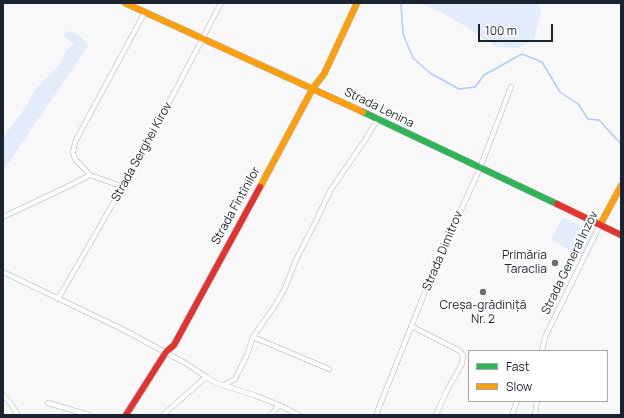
<!DOCTYPE html>
<meta charset="utf-8">
<style>
body{margin:0}
#map{position:relative;width:624px;height:418px;overflow:hidden;background:#f8f8f8;font-family:Manrope,sans-serif}
canvas{display:block}
.frame{position:absolute;inset:0;border:4px solid #1b232e;pointer-events:none}
.legend{position:absolute;left:468px;top:350px;width:140px;height:52px;box-sizing:border-box;background:#fff;border:1px solid #a4a7ab;margin:0;padding:5px 7px;list-style:none;font-size:12px;color:#1b232e}
.legend li{display:flex;align-items:center;gap:8px;height:20px}
.legend b{width:20px;border:1px solid #a4a7ab}
.scale{position:absolute;left:478px;top:24px;width:75px;height:18px;box-sizing:border-box;border:2px solid #1b232e;border-top:0;padding-left:5px;font-size:12px;line-height:14px;white-space:nowrap;color:#1b232e;-webkit-text-stroke:3px #fff;paint-order:stroke}
</style>
<div id="map">
<canvas width="624" height="418"></canvas>
<div class="frame"></div>
<ul class="legend">
<li><b style="height:5px;background:#30b455"></b>Fast</li>
<li><b style="height:5px;background:#ff9f0a"></b>Slow</li>
</ul>
<div class="scale">100 m</div>
</div>
<script>
const g = document.querySelector('canvas').getContext('2d');
g.lineJoin = 'round';
function fillPath(path, color) {
  g.fillStyle = color;
  g.fill(path, 'evenodd');
}
function toPath(rows) {
  const path = new Path2D();
  for (const r of rows) {
    path.moveTo(r[0], r[1]);
    for (let i = 2; i < r.length; i += 2) path.lineTo(r[i], r[i + 1]);
  }
  return path;
}
function trace(path, color, width, dash) {
  g.strokeStyle = color;
  g.lineWidth = width;
  g.lineCap = dash ? 'butt' : 'round';
  g.setLineDash(dash || []);
  g.stroke(path);
}
function label(font, color, halo, rows, align = 'center') {
  g.font = font + ' Manrope,sans-serif';
  g.lineWidth = 4;
  g.setLineDash([]);
  g.textBaseline = 'middle';
  g.strokeStyle = halo;
  g.fillStyle = color;
  for (const [text, x, y, turn = 0] of rows) {
    g.save();
    g.translate(x, y);
    g.rotate((+turn || 0) * Math.PI / 180);
    g.textAlign = isNaN(turn) ? turn : align;
    if (halo) g.strokeText(text, 0, 0);
    g.fillText(text, 0, 0);
    g.restore();
  }
}
fillPath(toPath([
 [423,3,538,3,541,11,534,41,517,48,496,47,460,23,437,10,423,5],
 [69,31,79,35,88,46,3,171,3,137,25,108,34,91,61,63,66,51,74,44,63,35],
 [563,217,594,232,581,257,551,239]
]), '#e3ecfb');
trace(toPath([
 [401,3,403,34,413,58,430,73,459,89,475,87,484,75,522,54,542,62,560,92,578,104,588,119,599,120,621,144]
]), '#b0ccf6', 1.5);
const street = toPath([
 [90,175,75,159,73,153,74,147,76,140,145,12],
 [3,217,71,185,90,175,118,185,125,186],
 [3,272,122,329,187,364,206,377,216,383,254,395,279,405,299,415],
 [58,299,149,141,221,3],
 [411,326,460,351,463,356,462,364,447,390,436,415],
 [253,337,329,369],
 [542,351,545,337,600,225],
 [224,385,235,379,247,355,253,337,276,304,285,288,296,260,318,217,330,191,365,140,377,120],
 [3,395,11,404,18,415],
 [48,403,89,415],
 [163,415,206,377],
 [271,415,279,405],
 [376,415,423,297,460,212,480,168,511,87],
 [512,415,517,401],
 [535,415,537,401]
]);
const fast = toPath([
 [363,112,557,204]
]);
const slow = toPath([
 [125,3,363,112],
 [260,187,313,88,324,74,357,3],
 [600,225,621,186]
]);
const jam = toPath([
 [557,204,621,235],
 [126,415,166,352,174,345,260,187]
]);
trace(street, '#adb1b7', 5.5);
trace(fast, '#adb1b7', 7);
trace(slow, '#adb1b7', 7);
trace(jam, '#adb1b7', 7);
trace(street, '#fefefe', 4.5);
trace(fast, '#30b455', 6);
trace(slow, '#ff9f0a', 6);
trace(jam, '#e5322d', 6);
for (const [x, y, r, color] of [
 [555,263,4,"#686e75"],
 [483,292,4,"#686e75"]
]) {
  const dot = new Path2D();
  dot.arc(x, y, r, 0, 2 * Math.PI);
  g.fillStyle = color;
  g.fill(dot);
  trace(dot, '#fff', 1.5);
}
label('12px', '#1b232e', '#fff', [
 ["Strada Lenina",379,108,26],
 ["Strada Serghei Kirov",142,152,-61],
 ["Strada Fîntînilor",236,206,-61],
 ["Strada Dimitrov",443,251,-67],
 ["Strada General Inzov",570,263,-64]
]);
label('12px', '#1b232e', '#fff', [
 ["Primăria",547,256],
 ["Taraclia",547,270],
 ["Creșa-grădiniță",483,306,"center"],
 ["Nr. 2",483,320,"center"]
], 'right');
</script>
